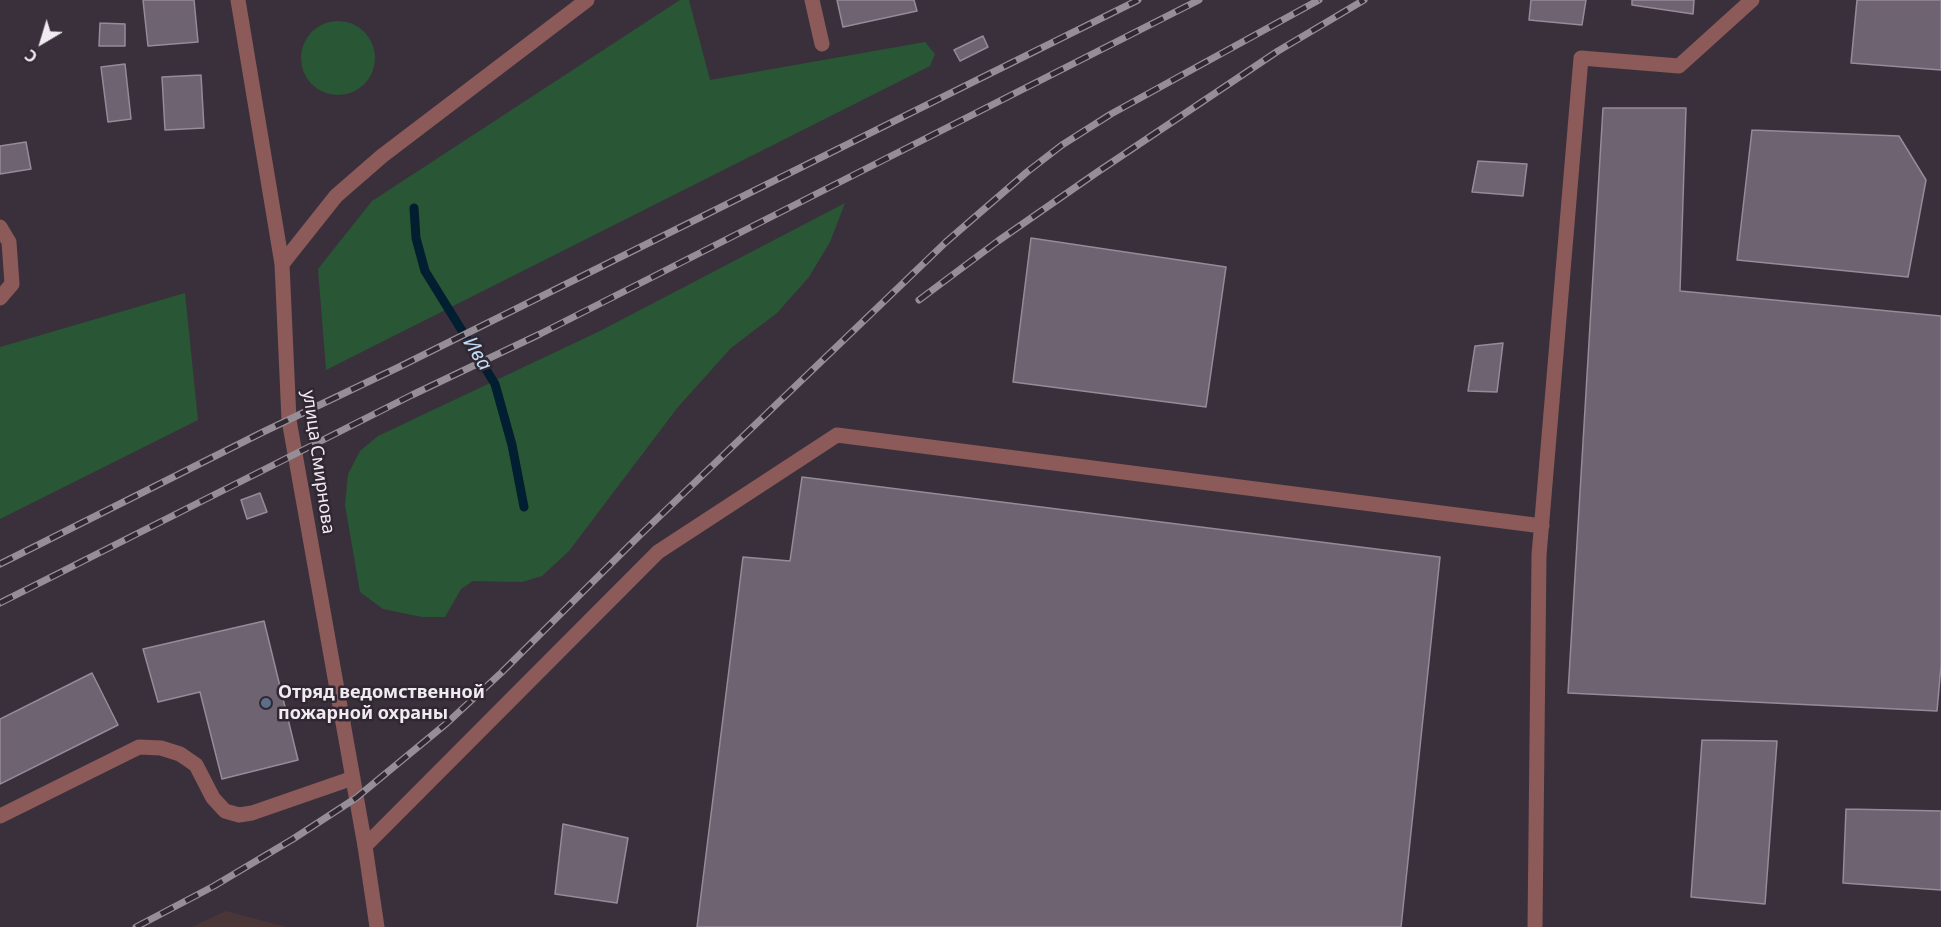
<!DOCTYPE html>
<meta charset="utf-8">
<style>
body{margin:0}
#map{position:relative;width:1941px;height:927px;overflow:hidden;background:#3a303c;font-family:"Noto Sans",sans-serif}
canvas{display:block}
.north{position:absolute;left:12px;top:12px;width:60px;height:60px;-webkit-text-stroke:4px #302732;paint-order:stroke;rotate:218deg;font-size:16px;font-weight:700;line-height:24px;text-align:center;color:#f0eaf1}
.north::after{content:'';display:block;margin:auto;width:21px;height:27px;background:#f0eaf1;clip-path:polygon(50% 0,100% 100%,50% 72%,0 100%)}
</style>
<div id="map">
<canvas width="1941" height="927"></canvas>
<div class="north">С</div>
</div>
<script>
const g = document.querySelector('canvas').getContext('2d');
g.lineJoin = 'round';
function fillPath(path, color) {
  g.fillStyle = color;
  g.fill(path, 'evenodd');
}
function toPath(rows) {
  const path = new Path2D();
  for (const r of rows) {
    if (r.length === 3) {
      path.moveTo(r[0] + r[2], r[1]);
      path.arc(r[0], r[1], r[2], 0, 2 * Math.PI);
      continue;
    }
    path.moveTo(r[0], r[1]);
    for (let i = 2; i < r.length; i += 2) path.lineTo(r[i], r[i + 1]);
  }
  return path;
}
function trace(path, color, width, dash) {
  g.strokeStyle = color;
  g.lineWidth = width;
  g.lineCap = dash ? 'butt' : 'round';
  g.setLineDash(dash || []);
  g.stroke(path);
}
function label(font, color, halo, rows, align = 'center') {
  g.font = font + ' "Noto Sans",sans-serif';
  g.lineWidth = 5;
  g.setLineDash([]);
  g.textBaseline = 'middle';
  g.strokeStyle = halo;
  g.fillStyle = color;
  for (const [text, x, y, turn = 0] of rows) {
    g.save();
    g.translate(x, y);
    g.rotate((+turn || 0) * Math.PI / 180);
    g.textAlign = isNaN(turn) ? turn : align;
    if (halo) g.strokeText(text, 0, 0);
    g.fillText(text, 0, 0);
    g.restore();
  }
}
fillPath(toPath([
 [226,911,286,927,287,927,192,927]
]), '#4b3637');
fillPath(toPath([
 [680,0,689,0,710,80,925,42,935,54,930,66,326,370,318,269,372,201],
 [338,58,37],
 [845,203,830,242,809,277,777,313,731,348,678,407,569,551,542,576,522,582,473,581,461,589,445,617,422,617,383,609,360,592,345,505,348,474,360,451,378,436,600,331],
 [185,293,198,420,0,519,0,347]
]), '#295634');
trace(toPath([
 [414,208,416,238,425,271,495,384,512,445,524,507]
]), '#021e31', 9);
const building = toPath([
 [143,0,194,0,198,42,148,46,143,0],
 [837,0,914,0,917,11,843,27,837,0],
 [1531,0,1586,0,1582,25,1529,20,1531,0],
 [1632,0,1694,0,1693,14,1632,5,1632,0],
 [1857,0,1941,0,1941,70,1851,63,1857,0],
 [100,23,125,24,125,46,99,46,100,23],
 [983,36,988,47,960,61,954,50,983,36],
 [125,64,131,119,108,122,101,67,125,64],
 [201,75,204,128,165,130,162,77,201,75],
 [1603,108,1686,108,1680,291,1941,316,1941,666,1937,711,1568,693,1603,108],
 [1752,130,1899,136,1926,180,1908,277,1737,260,1752,130],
 [26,142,31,169,0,174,0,146,26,142],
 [1478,161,1527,164,1523,196,1472,192,1478,161],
 [1031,238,1226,267,1206,407,1013,382,1031,238],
 [1503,343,1497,392,1468,391,1475,346,1503,343],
 [802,477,1440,557,1401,927,697,927,743,557,790,561,802,477],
 [260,493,267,512,247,519,241,500,260,493],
 [264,621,298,760,222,779,200,692,158,702,143,649,264,621],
 [92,673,118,725,0,784,0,719,92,673],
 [1702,740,1777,741,1765,904,1691,897,1702,740],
 [1846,809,1941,811,1941,890,1843,883,1846,809],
 [563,824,628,838,617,903,555,894,563,824]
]);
fillPath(building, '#6e6370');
trace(building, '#968b99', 1.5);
trace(toPath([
 [812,0,822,44],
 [0,227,9,242,12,284,0,298],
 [365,846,658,552,837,435,1542,526],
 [1535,927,1539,555,1581,58,1679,66,1752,0]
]), '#8b5a59', 15);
trace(toPath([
 [238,0,282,264,289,420,365,846,377,927],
 [282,264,336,196,382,156,587,0],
 [0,816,139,747,161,748,180,754,196,765,213,798,225,811,239,815,252,813,353,778]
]), '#8b5a59', 15);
const rail = toPath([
 [919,300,998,241,1096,173,1278,51,1364,0],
 [0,564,263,432,397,368,1138,0],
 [0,603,412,395,540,334,1199,0],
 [136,927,214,886,293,839,356,798,447,723,501,673,640,535,946,242,1027,172,1062,145,1111,114,1319,0]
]);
trace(rail, '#968e97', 7);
trace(rail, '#302732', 4.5, [14]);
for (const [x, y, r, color] of [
 [266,703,6,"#5c6f8a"]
]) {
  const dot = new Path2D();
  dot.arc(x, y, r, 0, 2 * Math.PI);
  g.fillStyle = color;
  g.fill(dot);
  trace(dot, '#302732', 2);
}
label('18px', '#f0eaf1', '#302732', [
 ["улица Смирнова",318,462,82]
]);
label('bold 18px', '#f0eaf1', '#302732', [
 ["Отряд ведомственной",278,693],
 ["пожарной охраны",278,714]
], 'left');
label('italic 20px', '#bfddf5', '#302732', [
 ["Ива",477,354,58]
]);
</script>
